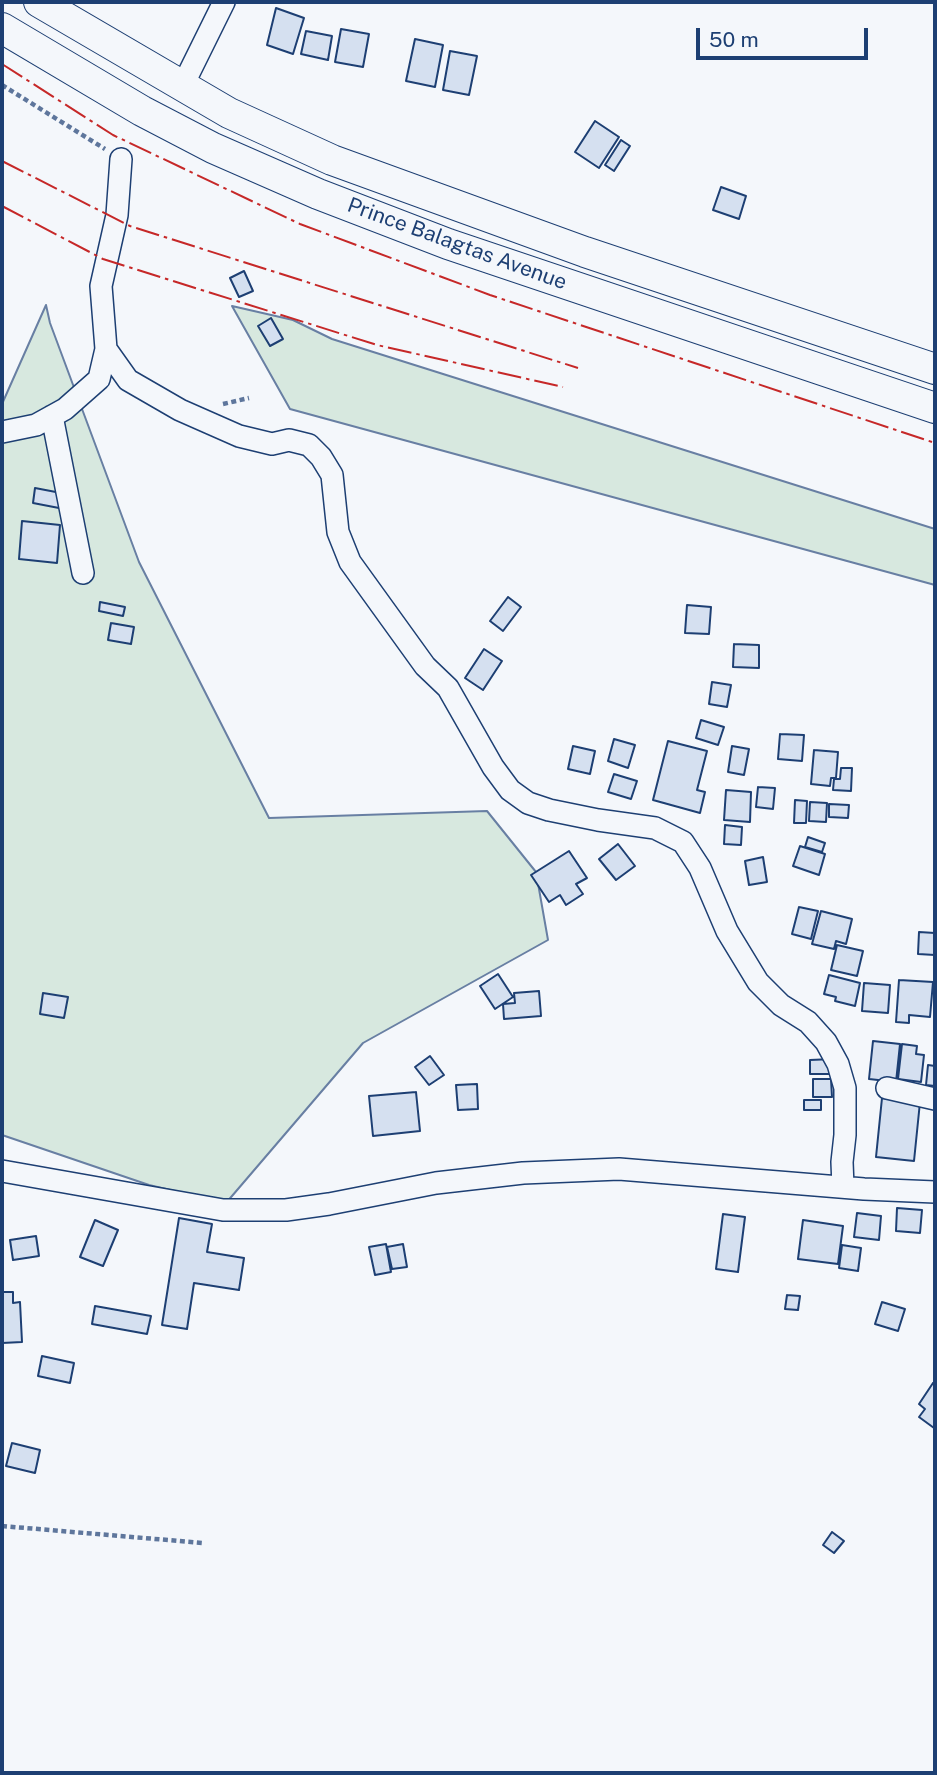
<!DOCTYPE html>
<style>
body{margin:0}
#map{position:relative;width:937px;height:1775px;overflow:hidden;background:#f4f7fb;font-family:"Public Sans",sans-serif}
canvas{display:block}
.frame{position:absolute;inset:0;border:4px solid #1d3f73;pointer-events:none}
.scale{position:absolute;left:696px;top:28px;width:172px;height:32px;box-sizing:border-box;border:4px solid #1d3f73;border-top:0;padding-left:9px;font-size:21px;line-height:24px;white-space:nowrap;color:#1d3f73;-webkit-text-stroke:5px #f4f7fb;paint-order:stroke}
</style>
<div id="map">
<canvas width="937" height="1775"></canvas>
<div class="frame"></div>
<div class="scale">50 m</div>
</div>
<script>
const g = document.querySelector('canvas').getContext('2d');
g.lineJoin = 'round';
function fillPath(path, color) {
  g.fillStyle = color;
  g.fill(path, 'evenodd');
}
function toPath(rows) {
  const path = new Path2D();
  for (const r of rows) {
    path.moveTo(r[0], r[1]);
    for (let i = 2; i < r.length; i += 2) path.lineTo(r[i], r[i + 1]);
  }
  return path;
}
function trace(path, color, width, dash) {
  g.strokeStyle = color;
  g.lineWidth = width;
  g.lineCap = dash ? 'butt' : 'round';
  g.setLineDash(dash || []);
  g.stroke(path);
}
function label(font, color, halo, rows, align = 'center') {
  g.font = font + ' "Public Sans",sans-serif';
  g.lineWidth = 5;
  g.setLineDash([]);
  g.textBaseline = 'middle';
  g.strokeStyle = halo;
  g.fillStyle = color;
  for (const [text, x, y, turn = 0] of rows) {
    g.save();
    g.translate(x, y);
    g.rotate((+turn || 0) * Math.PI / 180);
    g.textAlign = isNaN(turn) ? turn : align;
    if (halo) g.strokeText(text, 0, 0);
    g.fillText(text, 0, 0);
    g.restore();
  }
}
const green = toPath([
 [46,305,50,323,139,562,269,818,487,811,536,872,548,940,363,1043,226,1203,149,1185,2,1135,2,404,46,305],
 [232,306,293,320,332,339,935,529,935,585,290,409,232,306]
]);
fillPath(green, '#d7e8df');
trace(green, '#687fa3', 2);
const building = toPath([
 [276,8,304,18,293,54,267,45,276,8],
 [341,29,369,34,363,67,335,62,341,29],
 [306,31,332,36,328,60,301,54,306,31],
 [415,39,443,45,435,87,406,81,415,39],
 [450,51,477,56,469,95,443,90,450,51],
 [595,121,619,137,599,168,575,152,595,121],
 [621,140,630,146,614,171,605,165,621,140],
 [721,187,746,196,739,219,713,210,721,187],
 [244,271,253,291,239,297,230,278,244,271],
 [271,318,283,339,270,346,258,326,271,318],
 [35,488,61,493,59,508,33,503,35,488],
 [22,521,60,525,57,563,19,559,22,521],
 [508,597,521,607,503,631,490,621,508,597],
 [100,602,125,607,123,616,99,611,100,602],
 [687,605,711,607,709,634,685,633,687,605],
 [111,623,134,627,131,644,108,640,111,623],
 [734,644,759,645,759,668,733,667,734,644],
 [484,649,502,661,483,690,465,678,484,649],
 [712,682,731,685,727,707,709,704,712,682],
 [701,720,724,727,718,745,696,738,701,720],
 [780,734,804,735,802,761,778,759,780,734],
 [614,739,635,745,628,768,608,761,614,739],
 [668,741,707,751,697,790,705,792,700,813,653,800,668,741],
 [573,746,595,751,590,774,568,769,573,746],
 [732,746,749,749,744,775,728,772,732,746],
 [814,750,838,752,836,778,831,778,830,786,811,784,814,750],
 [841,768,852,768,851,791,833,790,834,779,840,779,841,768],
 [614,774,637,781,631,799,608,792,614,774],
 [758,787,775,788,773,809,756,807,758,787],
 [726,790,751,792,750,822,724,820,726,790],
 [795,800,807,801,806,823,794,823,795,800],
 [810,802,827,803,826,822,809,821,810,802],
 [829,804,849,805,848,818,829,817,829,804],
 [725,825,742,827,741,845,724,844,725,825],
 [808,837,825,843,822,852,805,847,808,837],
 [618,844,635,866,616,880,599,859,618,844],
 [800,846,825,854,819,875,793,866,800,846],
 [569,851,587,878,576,884,583,894,566,905,560,895,549,902,531,875,569,851],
 [763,857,767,882,749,885,745,861,763,857],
 [799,907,818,911,811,939,792,934,799,907],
 [821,911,852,919,846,944,836,941,834,949,812,944,821,911],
 [919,932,935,933,935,955,918,954,919,932],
 [837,945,863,951,857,976,831,970,837,945],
 [498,974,513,997,495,1009,480,986,498,974],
 [829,975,860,983,855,1006,835,1001,836,997,824,994,829,975],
 [899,980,933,982,930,1017,909,1015,909,1023,896,1022,899,980],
 [864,983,890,985,888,1013,862,1011,864,983],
 [539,991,541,1016,504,1019,503,1004,515,1003,514,993,539,991],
 [43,993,68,997,64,1018,40,1014,43,993],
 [873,1041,900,1044,896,1082,869,1079,873,1041],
 [902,1044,917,1046,916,1054,924,1055,921,1082,898,1079,902,1044],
 [430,1056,444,1075,429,1085,415,1067,430,1056],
 [833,1059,833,1074,810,1074,810,1060,833,1059],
 [928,1065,935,1066,935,1086,926,1085,928,1065],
 [813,1079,831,1079,832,1097,813,1097,813,1079],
 [477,1084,478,1109,458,1110,456,1085,477,1084],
 [416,1092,420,1131,373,1136,369,1096,416,1092],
 [882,1098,920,1102,914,1161,876,1157,882,1098],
 [804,1100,821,1100,821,1110,804,1110,804,1100],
 [897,1208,922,1210,920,1233,896,1231,897,1208],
 [857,1213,881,1216,879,1240,854,1237,857,1213],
 [723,1214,745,1217,738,1272,716,1269,723,1214],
 [179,1218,212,1224,207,1252,244,1258,239,1290,194,1283,187,1329,162,1325,179,1218],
 [95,1220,118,1230,103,1266,80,1257,95,1220],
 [803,1220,843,1226,838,1264,798,1259,803,1220],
 [36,1236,39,1256,13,1260,10,1240,36,1236],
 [386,1244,391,1272,375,1275,369,1247,386,1244],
 [403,1244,407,1267,392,1269,387,1247,403,1244],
 [842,1245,861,1248,858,1271,839,1268,842,1245],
 [2,1292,13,1292,13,1303,20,1302,22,1342,2,1343,2,1292],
 [787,1295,800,1296,798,1310,785,1309,787,1295],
 [882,1302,905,1309,898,1331,875,1324,882,1302],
 [95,1306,151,1316,147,1334,92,1324,95,1306],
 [42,1356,74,1363,70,1383,38,1376,42,1356],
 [933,1383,935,1385,934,1428,919,1417,925,1409,919,1404,933,1383],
 [12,1443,40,1450,35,1473,6,1466,12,1443],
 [832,1532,844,1541,834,1553,823,1545,832,1532]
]);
fillPath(building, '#d5e0f0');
trace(building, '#1d3f73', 2);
const minor = toPath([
 [182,87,224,2],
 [121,159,117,215,101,286,106,349,128,380,180,410,239,436,272,444,289,440,309,445,321,457,332,475,338,532,350,562,425,666,448,688,493,767,510,790,528,803,549,810,598,820,655,828,683,842,700,868,727,931,758,982,781,1005,808,1022,826,1042,838,1064,845,1088,845,1135,842,1162,843,1187],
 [52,416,83,573],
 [2,432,36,425,65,409,99,379,106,349],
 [887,1088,935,1099],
 [2,1171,223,1210,286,1210,329,1204,436,1183,523,1173,619,1169,864,1189,935,1192]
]);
const secondary = toPath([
 [39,2,229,113,332,160,585,252,935,369],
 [2,28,142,111,213,148,318,194,448,244,935,408]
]);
trace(minor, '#1d3f73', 24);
trace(secondary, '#1d3f73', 32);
trace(toPath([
 [2,85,105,149],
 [223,404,249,398],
 [2,1526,203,1543]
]), '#5e769c', 4.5, [5, 3.5]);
trace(minor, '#f4f7fb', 21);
trace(secondary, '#f4f7fb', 30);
trace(toPath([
 [2,64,113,135,300,224,490,295,935,443],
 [2,161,130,226,578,368],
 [2,206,103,259,377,345,563,387]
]), '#c62828', 2, [24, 5, 3.5, 5]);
label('21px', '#1d3f73', '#f4f7fb', [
 ["Prince Balagtas Avenue",457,244,20]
]);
</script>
